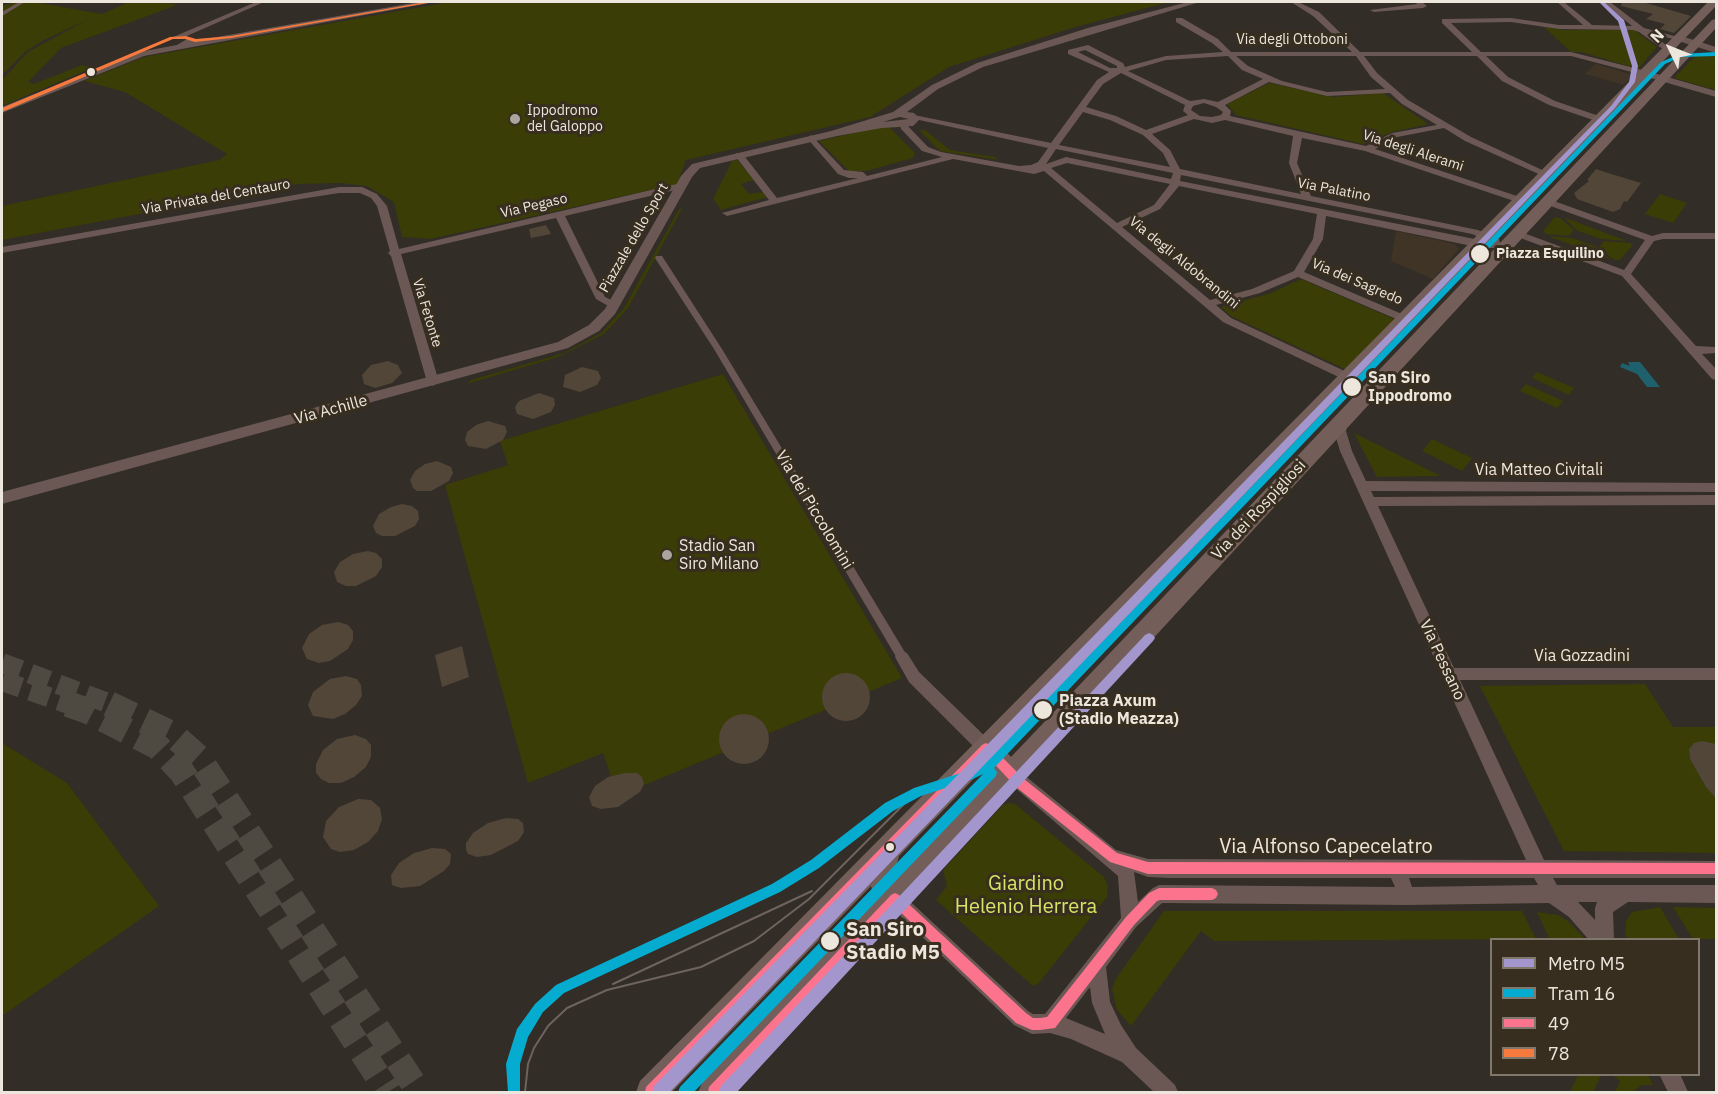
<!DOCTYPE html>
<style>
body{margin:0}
#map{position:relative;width:1718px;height:1094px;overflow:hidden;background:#322d26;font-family:"IBM Plex Sans",sans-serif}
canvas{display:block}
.frame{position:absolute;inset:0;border:3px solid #ede6dd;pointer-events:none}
.legend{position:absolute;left:1490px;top:938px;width:210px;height:138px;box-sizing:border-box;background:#382e20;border:2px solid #80786c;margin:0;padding:8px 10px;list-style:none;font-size:18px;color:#ede6dd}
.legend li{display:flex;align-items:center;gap:12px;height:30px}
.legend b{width:30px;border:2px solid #80786c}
.north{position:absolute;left:1640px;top:18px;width:60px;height:60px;-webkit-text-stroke:4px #382e20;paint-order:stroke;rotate:313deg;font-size:16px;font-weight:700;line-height:24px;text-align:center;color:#ede6dd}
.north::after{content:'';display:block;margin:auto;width:21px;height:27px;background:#ede6dd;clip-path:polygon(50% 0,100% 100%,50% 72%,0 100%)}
</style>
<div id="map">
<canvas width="1718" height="1094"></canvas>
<div class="frame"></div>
<ul class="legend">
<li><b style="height:8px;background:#a296cd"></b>Metro M5</li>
<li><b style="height:8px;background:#06acd0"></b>Tram 16</li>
<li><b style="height:8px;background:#fc738d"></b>49</li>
<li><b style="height:8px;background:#f6793e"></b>78</li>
</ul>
<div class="north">N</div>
</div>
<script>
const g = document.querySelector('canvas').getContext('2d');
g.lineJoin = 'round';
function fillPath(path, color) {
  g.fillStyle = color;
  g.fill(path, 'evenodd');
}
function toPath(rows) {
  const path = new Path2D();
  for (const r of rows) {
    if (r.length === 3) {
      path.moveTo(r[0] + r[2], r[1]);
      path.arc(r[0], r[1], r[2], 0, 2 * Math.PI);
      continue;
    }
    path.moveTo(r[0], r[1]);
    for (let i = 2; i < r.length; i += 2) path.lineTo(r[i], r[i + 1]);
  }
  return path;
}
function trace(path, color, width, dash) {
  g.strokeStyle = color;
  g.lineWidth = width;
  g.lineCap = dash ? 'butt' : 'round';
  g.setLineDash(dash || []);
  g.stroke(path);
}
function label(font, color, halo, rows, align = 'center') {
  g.font = font + ' "IBM Plex Sans",sans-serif';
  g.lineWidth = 6;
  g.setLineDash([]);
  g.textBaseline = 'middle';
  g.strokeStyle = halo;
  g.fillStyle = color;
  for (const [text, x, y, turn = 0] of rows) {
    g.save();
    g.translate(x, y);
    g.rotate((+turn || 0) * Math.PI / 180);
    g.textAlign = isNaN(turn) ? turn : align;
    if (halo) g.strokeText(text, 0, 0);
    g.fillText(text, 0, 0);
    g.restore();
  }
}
fillPath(toPath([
 [1595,64,1596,64,1633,75,1624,85,1585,74],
 [1396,231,1455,244,1459,249,1433,279,1391,261]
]), '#3f3426');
fillPath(toPath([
 [15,2,34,2,102,14,129,2,166,2,177,5,61,48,28,82,34,84,82,65,92,68,2,106,2,80,28,52,87,20,42,41,25,52,2,75,2,6],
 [449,2,1169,2,1072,28,949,67,870,117,686,160,677,184,430,239,402,237,394,202,367,186,340,183,298,184,2,240,2,206,219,160,227,154,125,92,84,81,144,57],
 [1544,27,1562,30,1634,30,1657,47,1638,69,1582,52,1571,52],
 [1695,56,1716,56,1716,90,1674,78],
 [1270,83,1333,97,1383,93,1428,124,1392,132,1363,144,1236,115,1227,104],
 [884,126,897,127,900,128,889,127,915,153,913,158,866,171,849,171,819,141],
 [919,130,925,130,950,150,995,157,998,160,940,151],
 [737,160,754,180,741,184,749,194,763,192,767,197,721,210,713,199,732,161],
 [1660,194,1687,203,1673,223,1645,214],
 [679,209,682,209,628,308,604,334,558,357,466,384,471,380,564,353,601,333,624,308],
 [1555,217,1560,218,1574,230,1569,236,1546,234,1543,231],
 [1564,218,1571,220,1627,241,1601,239,1578,231],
 [1548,236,1572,238,1595,246,1611,260],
 [1604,241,1630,243,1633,245,1620,260,1614,260,1599,247],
 [1301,279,1396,320,1347,370,1231,316,1221,307,1271,293],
 [1537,372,1574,388,1569,395,1532,378],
 [723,374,902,678,618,796,603,753,528,783,445,485,508,465,500,441],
 [1526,384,1563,401,1557,408,1520,391],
 [1354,433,1441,476,1377,477],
 [1432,439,1472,458,1462,471,1422,451],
 [1645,684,1673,727,1716,727,1716,744,1694,743,1689,749,1690,759,1706,787,1716,797,1716,853,1564,851,1480,686],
 [2,743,67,783,159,906,2,1016],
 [1009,803,1015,804,1104,877,1108,887,1107,897,1039,983,1033,986,936,900,947,886,943,870,1003,805],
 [1660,907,1679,939,1628,939,1625,933,1626,921,1632,912],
 [1673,907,1716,908,1716,939,1693,939],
 [1164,911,1522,911,1536,939,1214,941,1201,931,1131,1026,1117,1010,1112,989,1115,980],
 [1537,912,1558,915,1568,921,1584,938,1549,938],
 [1578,1075,1601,1075,1593,1092,1570,1092],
 [1612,1075,1648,1075,1653,1085,1642,1085,1632,1092,1615,1092,1620,1081]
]), '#3a3d05');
fillPath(toPath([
 [1628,362,1640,362,1660,387,1647,387,1637,374,1620,367,1622,363,1630,366]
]), '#1f606d');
fillPath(toPath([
 [1622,2,1646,3,1691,16,1674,33,1660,29,1665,24,1646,19,1653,14,1621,6],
 [1596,169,1608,173,1641,183,1627,202,1624,201,1620,209,1613,212,1577,199,1574,193,1589,181,1587,180],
 [546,225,551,234,531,238,529,229],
 [388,361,398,365,402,373,392,383,375,388,364,384,362,375,371,365],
 [582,367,598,371,601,378,597,385,580,392,563,387,565,375],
 [539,393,554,398,555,405,551,412,533,419,517,414,515,407,519,401],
 [488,421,505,426,507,432,503,440,486,449,468,446,465,440,467,432,476,425],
 [437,461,451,467,453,473,449,481,431,491,417,491,413,488,410,480,415,471,425,464],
 [402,504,412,506,418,511,419,519,415,526,395,536,382,536,376,533,373,526,379,514,391,507],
 [368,551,376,553,382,559,382,567,376,576,356,586,346,586,337,582,334,572,340,562,353,554],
 [338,622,348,625,353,631,353,640,348,649,330,661,319,663,307,659,302,648,309,634,322,625],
 [462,646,469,677,442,687,435,655],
 [846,697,24],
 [346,676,357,679,361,685,362,696,356,705,345,714,333,719,313,716,308,705,313,692,330,679],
 [744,739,25],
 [355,735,366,739,371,745,371,757,366,767,354,777,341,783,329,783,321,779,316,773,316,764,323,750,337,739],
 [1702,741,1716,744,1716,798,1706,787,1690,759,1689,749,1694,743],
 [625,773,637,773,642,777,644,784,640,792,618,807,601,809,592,806,589,797,595,786,608,777],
 [358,799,371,800,380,808,382,819,378,831,368,842,354,850,340,852,331,849,323,837,326,821,339,807],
 [506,818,518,819,523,823,524,832,518,841,491,855,477,857,468,854,466,850,466,843,473,833,488,823],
 [432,848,445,849,451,854,450,864,444,871,420,886,401,888,392,885,391,875,399,863,414,853]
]), '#524639');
trace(toPath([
 [2,663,113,705],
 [2,681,72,705]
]), '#4e4941', 20, [20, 10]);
trace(toPath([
 [68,704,88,711,158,747,182,772,388,1092],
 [109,704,172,734,198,757,419,1092]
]), '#4e4941', 26, [26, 13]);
fillPath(toPath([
 [19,2,25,2,2,16,2,12,19,2],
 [656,256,662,256,722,349,906,654,908,657,906,660,902,662,898,660,714,349,655,258,656,256]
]), '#6b5854');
fillPath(toPath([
 [256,2,264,2,180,39,173,37,256,2],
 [1291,2,1298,2,1319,12,1360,52,1472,52,1442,23,1442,19,1445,19,1511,18,1559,25,1583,25,1557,2,1564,2,1592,25,1632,26,1603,2,1610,2,1644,28,1682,38,1678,40,1652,34,1670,48,1671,50,1667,52,1639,32,1633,30,1559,29,1511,22,1451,23,1481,52,1571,52,1646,71,1647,73,1643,75,1571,56,1486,56,1508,77,1555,101,1602,117,1602,121,1599,122,1549,105,1502,81,1477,56,1364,56,1377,73,1408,100,1471,137,1551,174,1543,176,1465,141,1444,128,1397,137,1375,149,1523,198,1523,202,1520,203,1365,151,1302,138,1297,163,1311,196,1478,230,1499,239,1500,243,1512,246,1507,249,1477,247,1326,216,1323,239,1304,272,1409,317,1409,321,1401,321,1298,277,1260,293,1216,305,1231,318,1351,374,1351,380,1347,381,1223,322,1044,171,1034,174,953,159,727,216,722,213,769,200,736,157,736,153,742,153,777,198,858,178,849,178,838,174,807,138,811,135,844,170,863,172,867,176,942,157,922,151,901,129,900,125,904,122,928,147,941,152,1019,166,1031,165,1038,162,1048,148,910,118,914,115,1051,143,1097,80,1109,72,1068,54,1068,50,1088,45,1123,63,1125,67,1166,56,1223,52,1212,43,1176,22,1176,18,1182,18,1218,39,1231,52,1352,52,1313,16,1291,2],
 [1085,50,1117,66,1117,68,1110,68,1078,52,1085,50],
 [1228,56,1242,70,1263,79,1218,102,1204,99,1190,101,1128,71,1166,60,1228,56],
 [1236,56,1356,56,1371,77,1385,89,1327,92,1282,81,1248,66,1236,56],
 [1121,73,1185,105,1183,111,1188,115,1146,130,1116,116,1086,107,1103,84,1121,73],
 [1269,82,1327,96,1390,93,1402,104,1437,125,1392,133,1366,146,1230,116,1231,111,1225,105,1269,82],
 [1204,103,1216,107,1223,112,1221,115,1212,117,1200,116,1191,110,1193,106,1204,103],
 [1083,112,1110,120,1143,135,1163,153,1170,167,1059,145,1083,112],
 [1194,119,1212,123,1225,120,1293,136,1289,163,1301,194,1180,169,1170,150,1152,134,1194,119],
 [1056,149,1173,173,1171,179,1066,157,1046,164,1056,149],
 [1067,163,1170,184,1154,205,1117,223,1051,168,1067,163],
 [1181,175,1472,234,1490,242,1180,181,1181,175],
 [1179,186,1317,214,1313,239,1294,271,1252,289,1210,300,1122,227,1160,209,1179,186],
 [1415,2,1422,2,1427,6,1423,8,1374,12,1370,10,1417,4,1415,2],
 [681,183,684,184,684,188,565,216,605,297,618,303,618,307,610,307,596,299,556,218,401,254,439,382,433,386,427,382,391,256,388,253,390,251,377,206,371,198,360,193,339,193,301,199,2,253,2,247,339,187,362,187,377,194,387,206,399,249,681,183],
 [1545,200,1551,200,1652,236,1663,233,1716,233,1716,239,1663,239,1654,241,1631,274,1696,346,1716,347,1716,353,1702,354,1716,369,1716,380,1712,379,1622,276,1515,236,1515,232,1521,232,1624,270,1645,240,1545,204,1545,200],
 [1343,417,1349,421,1346,431,1352,451,1366,481,1716,483,1716,492,1371,491,1374,497,1716,495,1716,505,1378,506,1454,668,1716,668,1716,680,1460,680,1544,860,1716,861,1716,878,1553,878,1557,885,1716,885,1716,903,1628,902,1613,912,1614,940,1589,940,1569,917,1549,903,1407,905,1162,903,1136,927,1106,967,1110,1002,1121,1025,1136,1048,1175,1085,1178,1092,1154,1092,1122,1062,1071,1039,1050,1033,1032,1034,1014,1025,889,905,886,899,889,893,895,890,901,893,1028,1011,1033,1014,1045,1014,1121,918,1118,876,1006,780,1004,775,1006,770,1012,768,1018,770,1116,850,1148,859,1526,860,1340,451,1334,431,1339,418,1343,417],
 [1134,872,1148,877,1169,878,1391,878,1395,887,1159,885,1153,888,1138,902,1134,872],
 [1409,878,1534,878,1538,885,1412,887,1409,878],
 [1578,902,1597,902,1595,908,1595,920,1578,902],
 [1090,987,1092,1003,1105,1034,1066,1018,1090,987],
 [902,651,907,653,919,672,992,743,994,748,992,753,986,755,980,753,909,682,895,657,897,653,902,651],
 [1659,1074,1680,1074,1688,1092,1668,1092,1659,1074]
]), '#6b5854');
fillPath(toPath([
 [419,2,435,2,144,56,2,113,2,107,139,52,177,45,187,39,194,41,419,2],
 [1188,2,1200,2,983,67,938,89,907,112,914,113,920,119,913,126,882,128,837,136,700,168,692,177,615,314,599,331,568,348,2,504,2,492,558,342,589,325,605,309,681,176,692,164,831,131,893,112,932,85,977,63,1088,28,1188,2],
 [900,117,909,119,883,122,896,118,900,117],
 [1678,35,1716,47,1716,53,1675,40,1673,38,1678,35],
 [1643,70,1716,91,1716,97,1640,75,1638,73,1643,70]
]), '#6b5854');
fillPath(toPath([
 [1708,2,1716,2,1716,6,1003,748,1011,757,1712,20,1716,19,1716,28,735,1092,698,1092,703,1081,875,900,871,886,672,1092,636,1092,640,1081,1708,2],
 [986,766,995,774,896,878,895,871,899,856,986,766]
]), '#745e59');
trace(toPath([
 [613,984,812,891],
 [525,1092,528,1064,534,1048,548,1026,567,1008,607,990,701,967,754,941,809,899,904,804,923,791]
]), '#6e635e', 2);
fillPath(toPath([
 [986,743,990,745,1024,779,1117,853,1148,862,1716,863,1716,874,1148,874,1110,862,1016,787,986,755,660,1092,645,1092,646,1087,982,745,986,743],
 [1159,888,1212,888,1216,890,1218,894,1216,898,1212,900,1160,900,1157,901,1134,925,1055,1028,1040,1030,1032,1030,1016,1023,895,907,723,1092,708,1092,709,1087,891,895,895,893,899,895,1026,1013,1033,1018,1040,1018,1047,1017,1126,917,1149,893,1159,888]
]), '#fc738d');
fillPath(toPath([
 [426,2,433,2,231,38,195,42,185,39,173,39,2,112,2,108,170,37,186,36,196,39,231,36,426,2]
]), '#f6793e');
fillPath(toPath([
 [1716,52,1716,56,1681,57,1665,64,994,768,997,772,996,776,694,1092,678,1092,680,1087,983,774,973,779,921,796,893,811,819,868,780,892,564,993,543,1012,528,1037,520,1064,520,1092,508,1092,506,1064,517,1029,535,1004,556,985,772,884,811,860,885,803,914,788,970,770,988,760,1661,62,1680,54,1716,52]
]), '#06acd0');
fillPath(toPath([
 [1599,2,1604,2,1624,20,1638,66,1635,82,1615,108,670,1092,652,1092,654,1086,1611,106,1629,82,1632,66,1618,21,1599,2],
 [1149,633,1153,635,1155,638,1153,641,737,1092,719,1092,721,1086,1145,635,1149,633]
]), '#a296cd');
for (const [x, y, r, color] of [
 [91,72,5,"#ede6dd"],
 [515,119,6,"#aca59d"],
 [1480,254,10,"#ede6dd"],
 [1352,387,10,"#ede6dd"],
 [667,555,6,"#aca59d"],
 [1043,710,10,"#ede6dd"],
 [890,847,5,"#ede6dd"],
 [830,941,10,"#ede6dd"]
]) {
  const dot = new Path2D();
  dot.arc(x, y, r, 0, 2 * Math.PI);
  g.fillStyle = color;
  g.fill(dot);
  trace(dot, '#382e20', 2);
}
label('14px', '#ede6dd', '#382e20', [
 ["Via degli Ottoboni",1292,40],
 ["Via degli Alerami",1413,151,18],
 ["Via Palatino",1334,190,11],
 ["Via Privata del Centauro",216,197,-10],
 ["Via Pegaso",534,206,-13],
 ["Piazzale dello Sport",634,238,-60],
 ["Via degli Aldobrandini",1184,263,39],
 ["Via dei Sagredo",1357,282,23],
 ["Via Fetonte",427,313,73]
]);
label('14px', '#ede6dd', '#382e20', [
 ["Ippodromo",527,111],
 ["del Galoppo",527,127]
], 'left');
label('bold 14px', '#ede6dd', '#382e20', [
 ["Piazza Esquilino",1496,254]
], 'left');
label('bold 16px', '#ede6dd', '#382e20', [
 ["San Siro",1368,378],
 ["Ippodromo",1368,396],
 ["Piazza Axum",1059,701],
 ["(Stadio Meazza)",1059,719]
], 'left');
label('16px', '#ede6dd', '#382e20', [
 ["Via Achille",331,410,-15],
 ["Via Matteo Civitali",1539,470],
 ["Via dei Piccolomini",814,510,59],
 ["Via dei Rospigliosi",1259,510,-47],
 ["Via Gozzadini",1582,656],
 ["Via Pessano",1442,660,65]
]);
label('16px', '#ede6dd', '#382e20', [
 ["Stadio San",679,546],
 ["Siro Milano",679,564]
], 'left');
label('20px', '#ede6dd', '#382e20', [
 ["Via Alfonso Capecelatro",1326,847]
]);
label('20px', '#d6e466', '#382e20', [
 ["Giardino",1026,884],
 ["Helenio Herrera",1026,907]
]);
label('bold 20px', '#ede6dd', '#382e20', [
 ["San Siro",846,930],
 ["Stadio M5",846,953]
], 'left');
</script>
